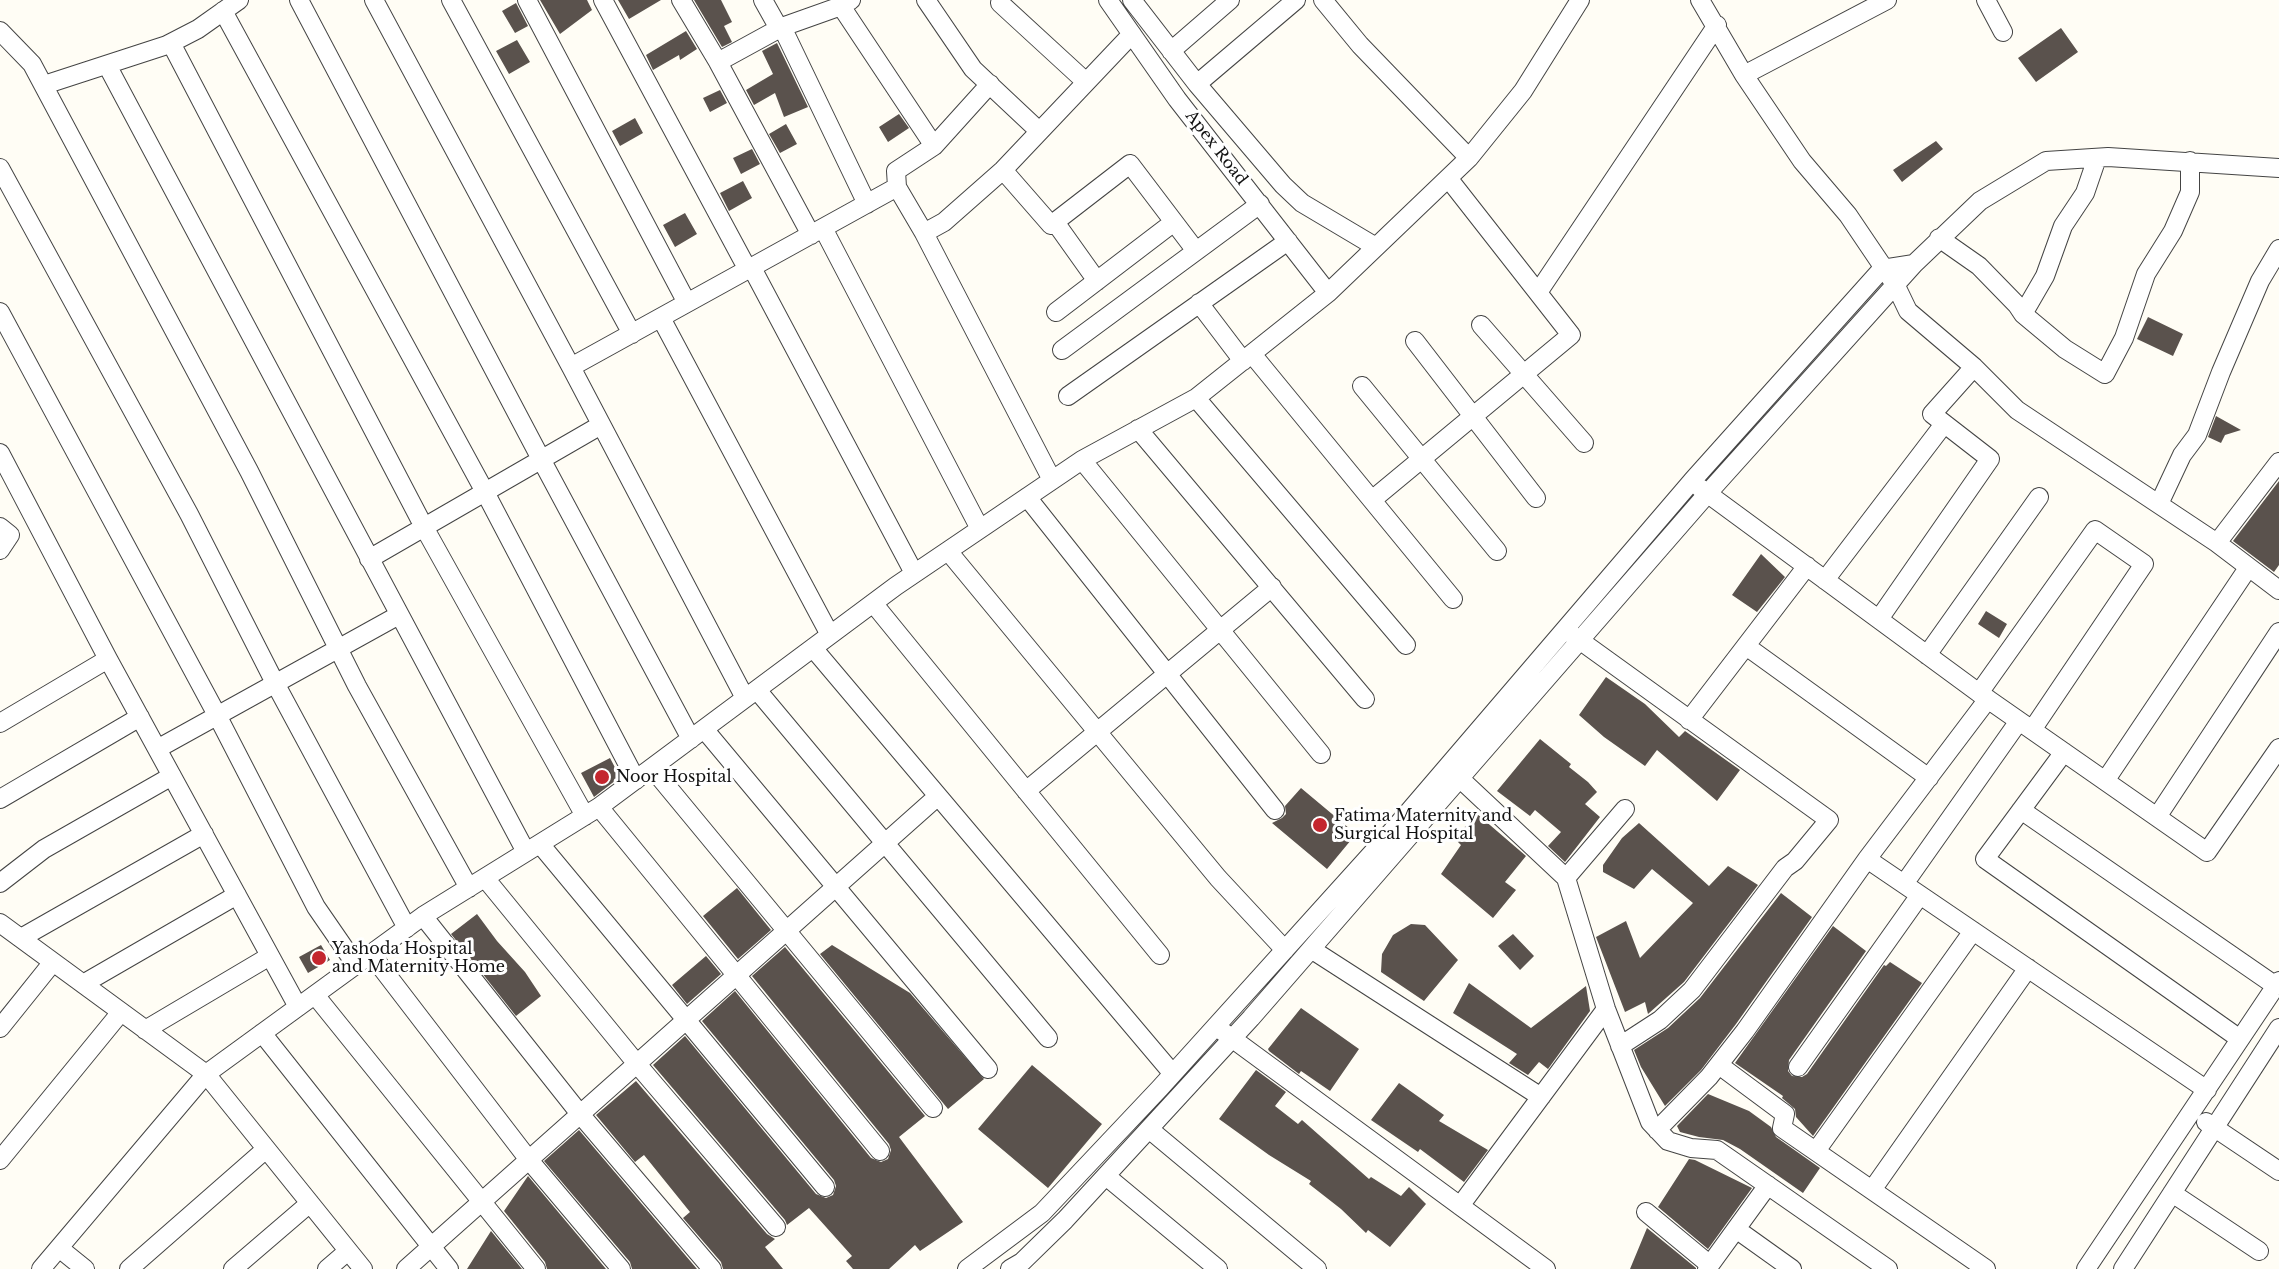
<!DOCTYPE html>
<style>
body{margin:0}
canvas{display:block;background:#fffdf5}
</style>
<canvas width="2279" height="1269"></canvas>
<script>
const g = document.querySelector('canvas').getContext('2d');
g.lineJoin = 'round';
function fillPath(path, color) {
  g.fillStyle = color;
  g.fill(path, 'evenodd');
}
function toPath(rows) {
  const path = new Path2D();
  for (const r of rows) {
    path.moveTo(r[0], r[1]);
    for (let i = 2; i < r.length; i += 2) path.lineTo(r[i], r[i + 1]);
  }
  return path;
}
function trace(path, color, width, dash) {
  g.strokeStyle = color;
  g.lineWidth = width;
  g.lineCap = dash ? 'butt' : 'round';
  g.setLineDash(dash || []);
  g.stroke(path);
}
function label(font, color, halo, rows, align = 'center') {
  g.font = font + ' "Libre Baskerville",serif';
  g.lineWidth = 6;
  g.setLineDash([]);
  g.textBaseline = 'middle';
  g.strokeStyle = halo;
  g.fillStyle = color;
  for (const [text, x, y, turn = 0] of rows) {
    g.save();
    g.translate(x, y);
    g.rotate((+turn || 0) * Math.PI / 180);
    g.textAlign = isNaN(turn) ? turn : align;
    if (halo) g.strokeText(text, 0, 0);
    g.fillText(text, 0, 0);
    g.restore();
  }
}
fillPath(toPath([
 [540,0,587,0,592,10,560,34],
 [618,0,661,0,629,19],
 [694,0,721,0,732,22,724,26,732,42,722,47],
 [516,3,528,26,515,33,502,11],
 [2061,28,2078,52,2036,82,2018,58],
 [686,31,697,49,680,60,679,55,653,70,646,55],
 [517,40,530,62,509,74,496,51],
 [777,43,808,107,784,117,775,93,754,105,746,90,773,74,762,51],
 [720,90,727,103,710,112,703,98],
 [899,114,909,128,888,142,879,127],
 [635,118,643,133,620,146,612,131],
 [786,124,797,144,780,153,769,134],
 [1936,141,1943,149,1902,182,1893,170],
 [752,149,760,164,741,174,733,158],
 [743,181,752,198,729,211,720,193],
 [685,213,697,234,675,247,663,225],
 [2148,317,2183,334,2173,356,2137,339],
 [2216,416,2241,430,2225,435,2221,443,2208,437],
 [2279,481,2279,565,2274,572,2233,541],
 [1761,554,1785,577,1757,612,1732,595],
 [1986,611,2007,624,1999,638,1978,624],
 [1606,677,1645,704,1679,737,1685,731,1740,770,1717,801,1657,750,1645,766,1604,737,1579,715],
 [1540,739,1571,764,1569,767,1588,782,1597,792,1585,804,1600,817,1565,862,1548,846,1561,832,1535,810,1530,816,1497,791],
 [610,758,620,777,594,797,581,773],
 [1301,788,1356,834,1327,869,1272,823,1282,818,1286,814,1285,806],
 [1476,813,1526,856,1505,882,1516,890,1493,918,1441,874,1461,845,1455,839],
 [1639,823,1709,886,1728,866,1758,885,1684,982,1648,1014,1645,1002,1625,1012,1596,937,1626,921,1640,958,1693,903,1652,869,1634,889,1603,872,1603,865,1622,838],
 [737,888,771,930,738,959,703,916],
 [1781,893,1812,917,1736,1024,1701,1070,1665,1106,1641,1067,1634,1050,1668,1028,1700,998],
 [477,914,497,941,525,972,541,996,516,1016,451,934],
 [1411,924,1425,925,1458,960,1424,1001,1381,972,1382,954,1393,935],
 [1833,926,1866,951,1789,1060,1788,1071,1792,1076,1802,1077,1807,1074,1884,965,1886,966,1890,962,1922,983,1813,1136,1796,1117,1795,1109,1782,1098,1783,1096,1735,1063],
 [1513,934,1534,956,1520,970,1498,946],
 [321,945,330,960,308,973,299,957],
 [832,945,910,993,984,1079,948,1109,820,954],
 [785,947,925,1116,899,1137,963,1222,920,1251,915,1245,889,1269,853,1269,846,1261,852,1256,809,1208,787,1225,785,1220,653,1065,685,1036,816,1194,826,1198,833,1195,836,1186,834,1180,702,1021,735,991,871,1158,881,1162,888,1159,891,1150,889,1144,752,976],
 [706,956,721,974,687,1004,672,985],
 [1469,983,1531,1028,1586,986,1590,1011,1548,1069,1539,1062,1528,1075,1509,1063,1517,1054,1453,1013],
 [1301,1008,1359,1049,1330,1091,1301,1071,1299,1074,1269,1051,1268,1049],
 [1032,1065,1102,1124,1048,1188,978,1129],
 [1256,1070,1286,1092,1275,1106,1298,1124,1302,1120,1369,1179,1371,1177,1401,1196,1409,1187,1426,1204,1390,1247,1368,1230,1366,1233,1341,1209,1309,1184,1311,1181,1269,1155,1219,1119],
 [636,1081,767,1234,775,1239,765,1247,783,1269,723,1269,721,1262,683,1218,690,1212,644,1155,635,1162,596,1115],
 [1399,1083,1444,1115,1439,1121,1488,1150,1464,1182,1420,1149,1418,1152,1371,1120],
 [1708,1094,1749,1111,1771,1127,1776,1137,1820,1168,1803,1193,1740,1149,1723,1140,1699,1137,1680,1132,1677,1126],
 [579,1130,697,1269,632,1269,630,1262,544,1161],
 [1689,1159,1695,1160,1752,1188,1708,1249,1658,1207],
 [528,1176,606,1269,547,1269,545,1262,504,1211],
 [1647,1228,1696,1268,1696,1269,1630,1269],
 [491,1231,522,1269,467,1269]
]), '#5a524d');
const minor = toPath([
 [299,0,541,459,691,739],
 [374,0,571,367,745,698],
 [451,0,632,334],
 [527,0,687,303],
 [603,0,748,270],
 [681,0,718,62,811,235],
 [763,0,777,25,782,27,867,204],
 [926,0,973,69,1039,131],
 [1108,0,1177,99,1328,293],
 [1132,0,1197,84,1283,185,1302,203,1376,247],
 [1323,0,1360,45,1469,158],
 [1700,0,1744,75,1802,161,1848,215,1896,286,1908,311,1974,367,2017,410,2217,543,2279,590],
 [1986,0,2003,32],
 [1000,3,1086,82],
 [841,6,934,146],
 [223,11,485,492,636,780],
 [0,31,32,64,249,471,357,686,469,888],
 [171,43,424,527,585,816],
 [1171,51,1230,0],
 [718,62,782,27,841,6,851,0],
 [107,65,526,852],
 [1744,75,1887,0],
 [990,84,934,146,896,171,897,187,924,233,1052,480],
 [1197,84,1296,0],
 [44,85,167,45,198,29,239,0],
 [0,168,189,514,275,683,407,928],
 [1003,170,1051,225,1130,164,1196,251],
 [1055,222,1097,281],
 [823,228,980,529],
 [924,233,944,222,1003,170,1132,34],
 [1939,238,1979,266,2017,305,2023,314,2065,349,2105,374,2124,338,2146,274,2173,231,2190,192,2190,161],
 [752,268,914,573],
 [1539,291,1717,25],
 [1199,303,1243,361],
 [0,312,217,715,316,907,356,965],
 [1056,312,1174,222],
 [2023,314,2045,276,2063,226,2085,193,2097,158],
 [661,318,830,635],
 [1481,325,1584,443],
 [1415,341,1536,498],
 [1062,350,1260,204],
 [1252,354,1453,599],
 [571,367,897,187],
 [1362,386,1497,551],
 [1068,396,1288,241],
 [1196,398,1406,645],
 [1138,429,1365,699],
 [0,453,108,659,298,1007],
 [1082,460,1321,754],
 [1700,488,1979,693,2207,852,2279,748],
 [1027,497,1275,810],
 [1372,500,1571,335,1448,178],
 [2159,504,2182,455,2197,435,2221,372,2260,281,2279,249],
 [0,527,10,535,0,550],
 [2217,543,2279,462],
 [948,551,1218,878,1285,950],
 [369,559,601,425],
 [1825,580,1944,424],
 [873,603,1160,955],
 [1879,619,1990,459,1932,414,1974,367],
 [1571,634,1829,820,1795,861,1785,868,1692,990,1660,1020,1620,1046],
 [1746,646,1929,778],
 [813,648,1173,1074],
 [1927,655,2039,497],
 [757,690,1048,1038],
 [1979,693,2095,530,2144,564,2032,730],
 [1689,720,1807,566],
 [0,723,108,659],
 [704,729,988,1069],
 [157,749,399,615],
 [2064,752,1985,859,2240,1039],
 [652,768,933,1108],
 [1453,772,1566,878,1606,1009,1650,1122,1668,1141,1691,1148,1717,1150,1888,1269],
 [2105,781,2248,568],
 [1026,791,1272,587],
 [0,799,140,717],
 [599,807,880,1151],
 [2021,810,2276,986],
 [2157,817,2279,632],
 [540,844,825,1187],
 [1867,859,2207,1090],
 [485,878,637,1064,776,1227],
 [1566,878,1625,809],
 [0,883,44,849,172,776],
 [1904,884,2019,721],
 [423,916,580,1114,712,1269],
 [0,923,206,1074,363,1269],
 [21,938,204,834],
 [1311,949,1541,1097],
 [371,954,529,1160,621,1269],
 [83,984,237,895],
 [315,995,536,1269],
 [0,1028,53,962],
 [145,1030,270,956],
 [1222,1031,1546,1269],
 [262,1033,449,1269],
 [1719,1065,1785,1114,1782,1128,1986,1269],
 [1798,1067,1920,895],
 [2206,1122,2279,1171],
 [1149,1129,1317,1269],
 [1657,1130,1709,1077,1745,1031,1867,859,1988,699],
 [1816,1151,1973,931],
 [0,1160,121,1012],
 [1106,1176,1218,1269],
 [1872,1190,2028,968],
 [2172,1193,2259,1251],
 [1460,1206,1606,1009],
 [1646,1212,1710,1265],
 [1736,1229,1792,1269],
 [59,1248,85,1269],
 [41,1269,206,1074,423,916,599,807,896,586,1082,460,1196,398,1328,293,1469,158,1523,91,1580,0],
 [129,1269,266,1149],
 [233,1269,310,1203],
 [327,1269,348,1251],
 [406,1269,938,796],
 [967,1269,1042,1213,1160,1088,1393,830,1692,481,1882,269,1914,264],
 [1010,1269,1022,1262,1065,1220,1251,1018,1708,493,1914,264,1980,201,2046,161,2108,157,2279,168],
 [1707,1269,1768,1185],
 [2086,1269,2279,981],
 [2123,1269,2279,1028]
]);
trace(minor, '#444', 20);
trace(minor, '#fff', 18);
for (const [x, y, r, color] of [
 [602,777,8,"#c4262e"],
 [1320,825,8,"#c4262e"],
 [319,958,8,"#c4262e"]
]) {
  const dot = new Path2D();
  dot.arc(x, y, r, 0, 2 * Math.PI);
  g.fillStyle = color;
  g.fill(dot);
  trace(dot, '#fff', 2);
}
label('16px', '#111', '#fff', [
 ["Apex Road",1216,148,52]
]);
label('16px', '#111', '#fff', [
 ["Noor Hospital",616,777],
 ["Fatima Maternity and",1334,816],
 ["Surgical Hospital",1334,834],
 ["Yashoda Hospital",332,949],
 ["and Maternity Home",332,967]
], 'left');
</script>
